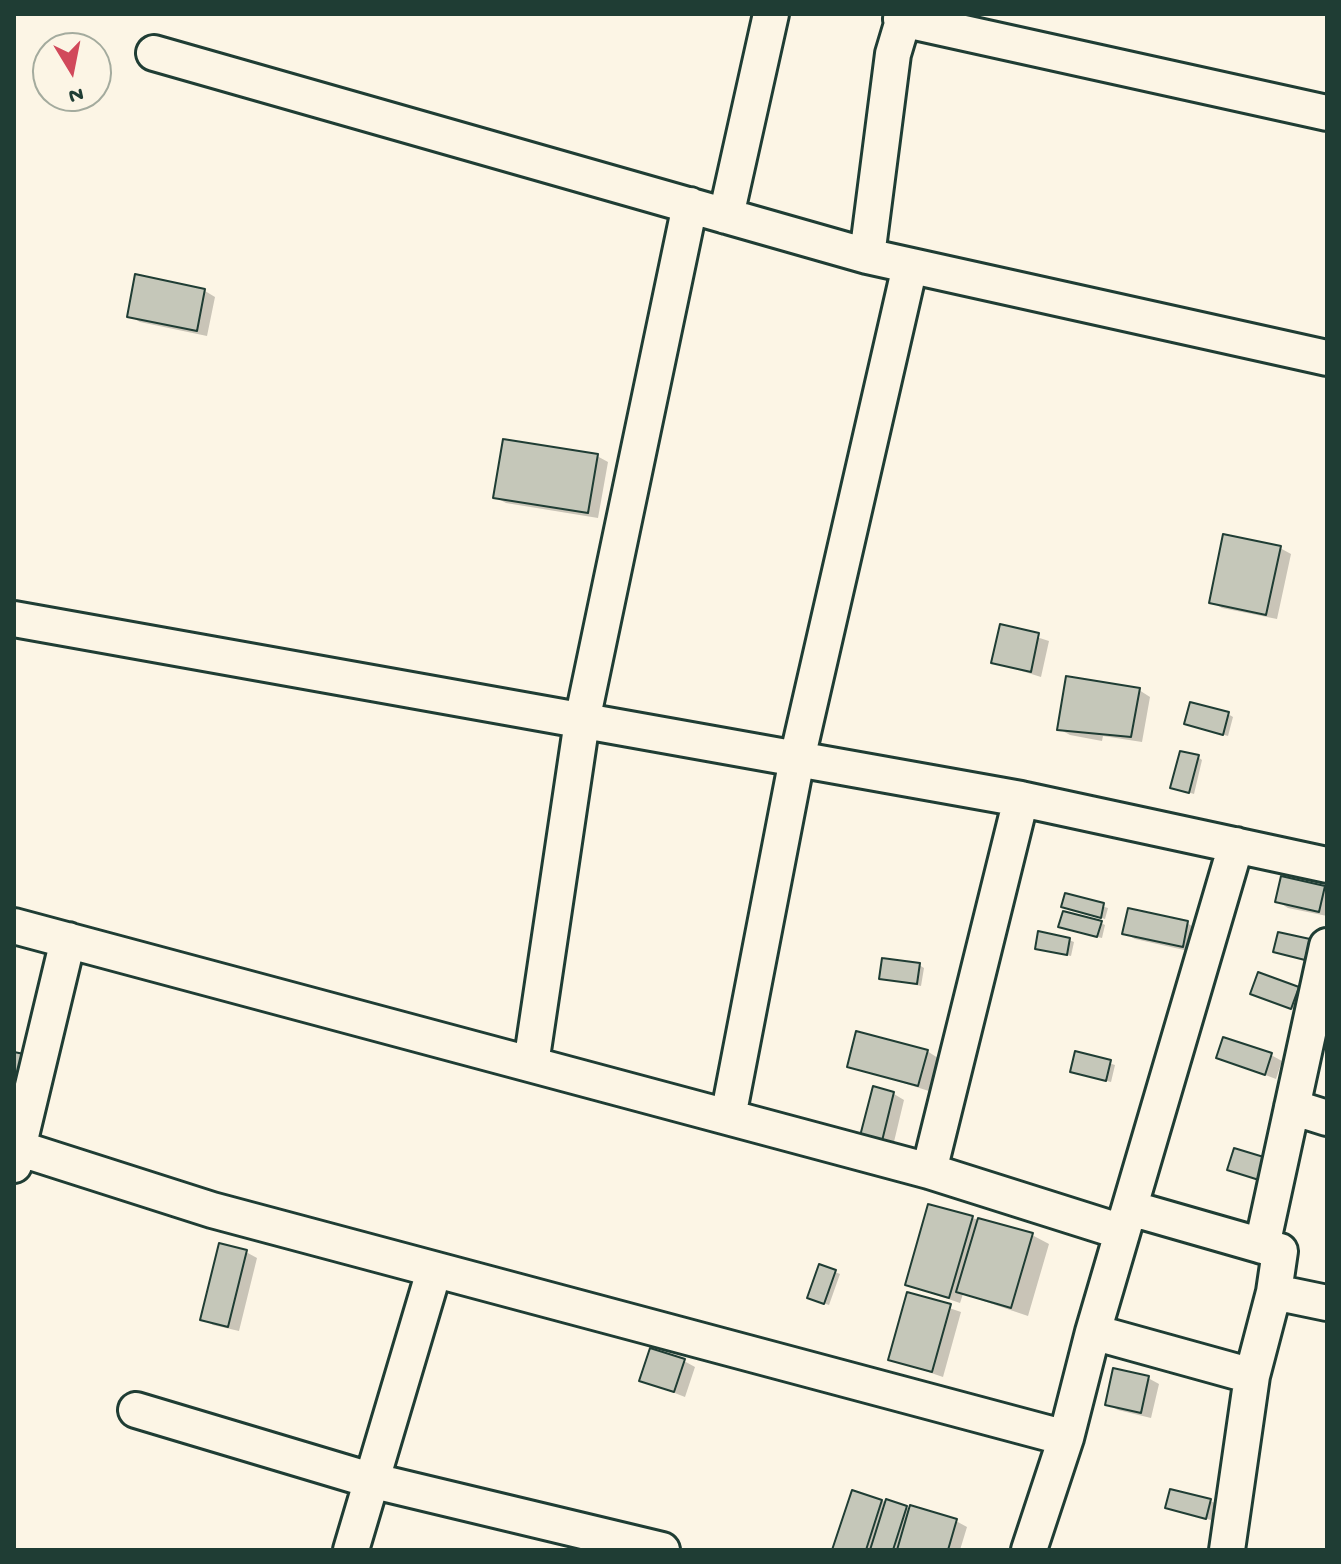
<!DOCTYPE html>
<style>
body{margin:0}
#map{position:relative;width:1341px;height:1564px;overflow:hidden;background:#fcf5e5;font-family:"Gochi Hand",sans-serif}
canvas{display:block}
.frame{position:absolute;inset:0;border:16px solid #1f3d34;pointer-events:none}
.north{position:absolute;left:32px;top:32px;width:80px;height:80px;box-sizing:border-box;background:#fcf5e5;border:2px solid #a4ab9e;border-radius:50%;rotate:170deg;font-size:22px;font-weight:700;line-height:32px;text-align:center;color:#1f3d34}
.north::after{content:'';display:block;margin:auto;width:28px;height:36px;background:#d1495b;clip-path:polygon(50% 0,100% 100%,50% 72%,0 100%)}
</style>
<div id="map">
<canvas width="1341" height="1564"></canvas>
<div class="frame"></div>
<div class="north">N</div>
</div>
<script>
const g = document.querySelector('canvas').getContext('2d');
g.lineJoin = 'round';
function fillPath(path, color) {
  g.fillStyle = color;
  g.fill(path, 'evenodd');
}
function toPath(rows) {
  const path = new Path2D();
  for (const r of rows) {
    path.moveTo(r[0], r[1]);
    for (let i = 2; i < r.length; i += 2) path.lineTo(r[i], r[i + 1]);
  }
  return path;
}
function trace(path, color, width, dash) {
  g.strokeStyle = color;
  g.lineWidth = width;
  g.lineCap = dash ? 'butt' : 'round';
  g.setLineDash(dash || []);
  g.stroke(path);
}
fillPath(toPath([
 [205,291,215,297,207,336,140,322,129,316],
 [597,456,608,462,598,518,506,503,495,497],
 [1280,548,1291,554,1277,619,1222,608,1211,602],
 [1002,626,1049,641,1041,677,993,662],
 [1139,690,1150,697,1142,742,1103,736,1102,741,1070,735,1059,729],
 [1228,714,1233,717,1228,736,1186,724],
 [1198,757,1202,760,1194,794,1177,789],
 [1283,878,1327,889,1327,916,1288,908,1277,901],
 [1066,896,1108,908,1105,919,1063,906],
 [1101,923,1105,925,1102,938,1065,929],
 [1187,923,1198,930,1193,952,1135,939,1124,933],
 [1069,940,1074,942,1071,956,1037,948],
 [919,965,924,968,921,986,881,978],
 [1259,975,1303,991,1296,1010,1257,996],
 [927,1051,938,1058,929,1091,849,1066],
 [1076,1053,1115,1065,1111,1082,1076,1073],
 [1271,1055,1282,1061,1276,1079,1218,1057],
 [894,1094,904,1100,893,1146,873,1141],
 [972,1218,1032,1235,1049,1244,1028,1316,963,1294,960,1303,907,1285],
 [246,1252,257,1258,239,1331,213,1325,202,1319],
 [835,1272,840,1274,829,1305,814,1300],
 [908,1294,961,1312,943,1377,890,1359],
 [684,1361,695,1367,685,1397,641,1380],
 [1148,1378,1159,1384,1151,1418,1118,1410,1107,1404],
 [853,1493,956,1521,967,1527,960,1550,834,1550],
 [1210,1501,1215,1503,1211,1520,1167,1507]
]), '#0003');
const building = toPath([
 [135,274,205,289,197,331,127,317,135,274],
 [503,439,598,454,588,513,493,498,503,439],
 [1223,534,1281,546,1266,615,1209,603,1223,534],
 [1000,624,1039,633,1031,672,991,663,1000,624],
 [1066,676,1140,688,1131,737,1057,730,1066,676],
 [1190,702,1229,712,1223,735,1184,724,1190,702],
 [1180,751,1199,755,1189,793,1170,788,1180,751],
 [1281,876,1325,886,1319,912,1275,902,1281,876],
 [1065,893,1104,903,1101,918,1061,907,1065,893],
 [1128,908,1188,921,1183,947,1122,934,1128,908],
 [1063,911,1102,921,1097,937,1058,927,1063,911],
 [1038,931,1070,938,1067,955,1035,949,1038,931],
 [1278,932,1310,939,1305,960,1273,952,1278,932],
 [882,958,920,963,917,984,879,979,882,958],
 [1258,972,1299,987,1291,1009,1250,994,1258,972],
 [856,1031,928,1050,918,1086,847,1067,856,1031],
 [1223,1037,1272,1053,1265,1075,1216,1058,1223,1037],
 [1075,1051,1111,1060,1106,1081,1070,1072,1075,1051],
 [14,1052,24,1054,17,1083,14,1082,14,1052],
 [873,1086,894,1092,882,1141,860,1136,873,1086],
 [1234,1148,1267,1158,1259,1180,1227,1170,1234,1148],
 [928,1204,973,1216,949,1298,905,1285,928,1204],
 [978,1218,1033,1233,1011,1308,956,1292,978,1218],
 [219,1243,247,1250,228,1327,200,1320,219,1243],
 [819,1264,836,1270,824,1304,807,1298,819,1264],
 [907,1292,951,1304,932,1372,888,1360,907,1292],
 [650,1348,685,1359,674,1392,639,1381,650,1348],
 [1113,1368,1149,1376,1141,1413,1105,1405,1113,1368],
 [1170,1489,1211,1499,1206,1519,1165,1508,1170,1489],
 [852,1490,882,1500,866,1550,832,1550,852,1490],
 [886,1499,907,1506,893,1550,870,1550,886,1499],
 [910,1505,957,1519,948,1550,897,1550,910,1505]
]);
fillPath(building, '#c5c7b9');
trace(building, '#1f3d34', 2);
const minor = toPath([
 [901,19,1327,113],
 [154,53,867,256,1327,358],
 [726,216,771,14],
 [867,256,893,54,905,14],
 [14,619,1021,799,1327,865],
 [14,926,929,1171,1122,1232],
 [531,1064,582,721,690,205],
 [1292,1107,1327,1118],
 [728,1117,797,759,910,266],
 [18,1148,212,1210,1066,1438],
 [14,1165,68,940],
 [929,1171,1021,799],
 [1130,1208,1280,1251,1274,1292,1252,1376,1227,1550],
 [1262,1246,1327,946],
 [1274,1292,1327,1303],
 [1093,1332,1252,1376],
 [136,1410,370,1480,662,1550],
 [351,1550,434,1271],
 [1029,1550,1066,1438,1093,1332,1236,845]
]);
trace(minor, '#1f3d34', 40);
trace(minor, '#fcf5e5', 34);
</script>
